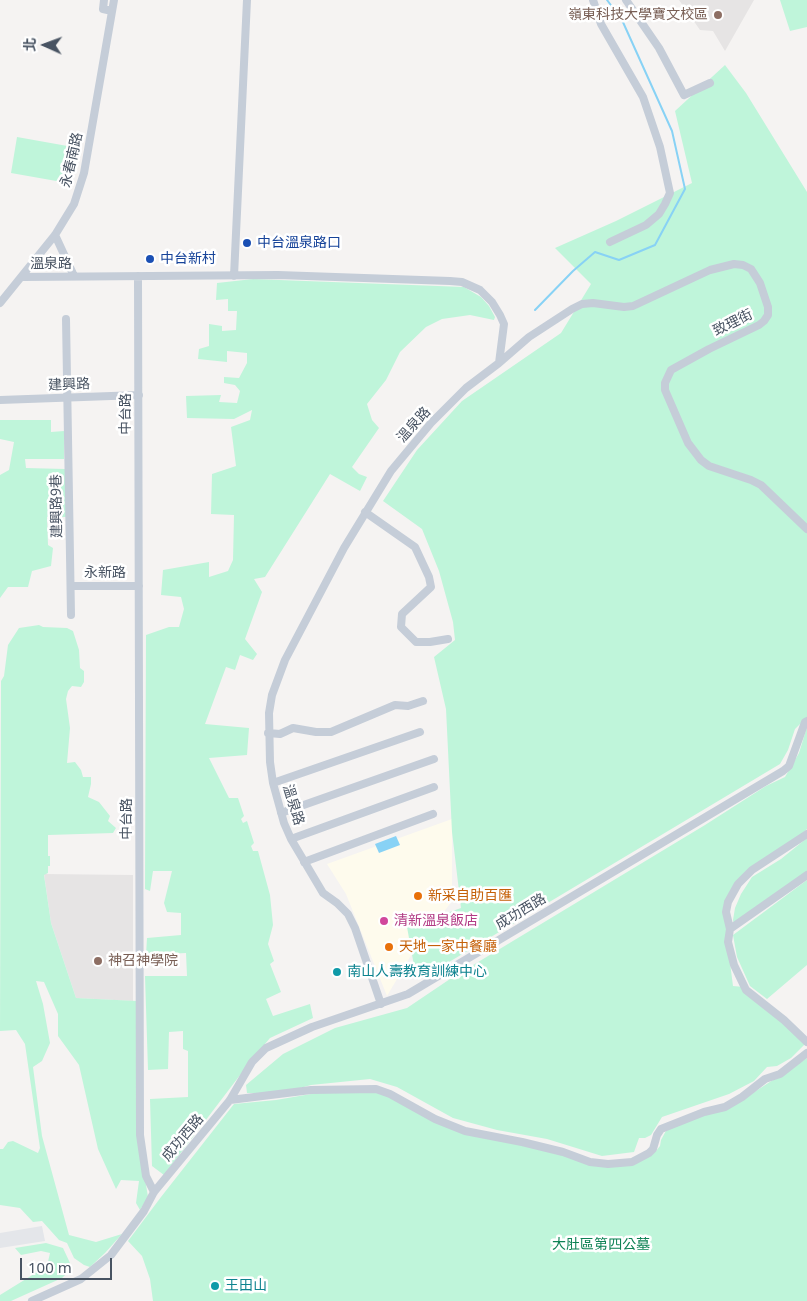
<!DOCTYPE html>
<meta charset="utf-8">
<style>
body{margin:0}
#map{position:relative;width:807px;height:1301px;overflow:hidden;background:#f5f3f2;font-family:"Noto Sans","Noto Sans TC",sans-serif}
canvas{display:block}
.north{position:absolute;left:20px;top:20px;width:50px;height:50px;-webkit-text-stroke:4px #fff;paint-order:stroke;rotate:272deg;font-size:14px;font-weight:700;line-height:20px;text-align:center;color:#485362}
.north::after{content:'';display:block;margin:auto;width:18px;height:22px;background:#485362;clip-path:polygon(50% 0,100% 100%,50% 72%,0 100%)}
.scale{position:absolute;left:20px;top:1258px;width:92px;height:22px;box-sizing:border-box;border:2px solid #485362;border-top:0;padding-left:6px;font-size:15px;line-height:18px;white-space:nowrap;color:#485362;-webkit-text-stroke:4px #fff;paint-order:stroke}
</style>
<div id="map">
<canvas width="807" height="1301"></canvas>
<div class="north">北</div>
<div class="scale">100 m</div>
</div>
<script>
const g = document.querySelector('canvas').getContext('2d');
g.lineJoin = 'round';
function fillPath(path, color) {
  g.fillStyle = color;
  g.fill(path, 'evenodd');
}
function toPath(rows) {
  const path = new Path2D();
  for (const r of rows) {
    path.moveTo(r[0], r[1]);
    for (let i = 2; i < r.length; i += 2) path.lineTo(r[i], r[i + 1]);
  }
  return path;
}
function trace(path, color, width, dash) {
  g.strokeStyle = color;
  g.lineWidth = width;
  g.lineCap = dash ? 'butt' : 'round';
  g.setLineDash(dash || []);
  g.stroke(path);
}
function label(font, color, halo, rows, align = 'center') {
  g.font = font + ' "Noto Sans","Noto Sans TC",sans-serif';
  g.lineWidth = 5;
  g.setLineDash([]);
  g.textBaseline = 'middle';
  g.strokeStyle = halo;
  g.fillStyle = color;
  for (const [text, x, y, turn = 0] of rows) {
    g.save();
    g.translate(x, y);
    g.rotate((+turn || 0) * Math.PI / 180);
    g.textAlign = isNaN(turn) ? turn : align;
    if (halo) g.strokeText(text, 0, 0);
    g.fillText(text, 0, 0);
    g.restore();
  }
}
fillPath(toPath([
 [452,819,452,901,410,957,387,996,346,894,327,864]
]), '#fefbed');
fillPath(toPath([
 [679,0,754,0,725,51,713,31,700,30],
 [44,874,133,875,133,1001,76,998,51,923]
]), '#e6e4e4');
fillPath(toPath([
 [42,1226,45,1241,0,1248,0,1233]
]), '#e4e6ea');
fillPath(toPath([
 [780,0,807,0,807,27,790,31],
 [725,65,746,93,807,192,807,717,795,729,788,750,780,764,424,977,415,971,407,927,461,908,452,832,446,709,434,657,455,640,453,622,439,571,422,529,383,501,417,450,462,401,561,333,591,284,555,248,616,221,692,183,675,111],
 [17,137,73,147,66,177,62,182,11,173],
 [253,279,464,287,481,297,489,306,495,317,494,320,470,315,442,319,426,327,400,352,386,380,367,404,372,420,379,428,352,467,359,474,367,477,360,491,330,474,265,577,254,579,262,592,245,639,257,654,253,660,240,655,235,670,226,667,205,724,249,728,247,755,209,758,229,798,238,798,244,816,241,819,243,823,247,821,254,843,251,846,253,851,258,851,270,895,273,925,268,944,274,961,270,964,281,992,266,999,273,1016,310,1004,313,1018,270,1038,253,1058,164,1175,152,1166,150,1099,188,1097,188,1051,183,1049,183,1031,169,1032,168,1069,148,1070,145,976,187,976,186,953,146,955,147,938,181,935,181,913,167,912,164,903,172,871,153,871,150,891,145,889,146,635,169,627,179,627,184,609,181,597,161,595,163,570,209,562,209,577,228,571,233,560,234,515,211,514,212,474,236,466,231,427,250,420,252,410,234,419,187,418,186,396,221,395,219,402,237,403,240,391,235,385,224,383,224,377,239,378,247,363,247,353,227,351,227,362,198,359,199,349,209,346,209,324,222,326,222,331,236,330,237,311,228,311,228,299,216,300,217,283],
 [0,420,51,420,51,432,64,431,64,459,25,459,26,468,65,469,66,517,47,517,48,545,53,548,51,566,32,571,28,587,8,587,0,598,0,475,9,470,14,442,0,439],
 [39,625,43,627,67,628,73,631,79,650,80,668,84,671,84,682,81,687,72,686,68,691,66,699,70,728,67,763,75,762,81,770,83,777,91,777,91,784,88,797,99,802,110,816,108,821,116,828,113,833,48,835,48,856,50,856,50,866,48,866,48,873,44,875,51,923,76,998,137,1001,138,1136,148,1197,140,1210,136,1203,139,1181,121,1180,116,1189,98,1149,79,1065,58,1036,58,1014,44,982,36,981,43,1004,50,1043,42,1061,33,1067,42,1136,69,1235,96,1242,122,1234,105,1253,90,1267,84,1265,74,1258,67,1243,59,1240,42,1221,33,1222,20,1208,0,1205,0,1149,3,1149,8,1142,13,1141,38,1153,40,1148,25,1044,16,1030,0,1031,1,681,4,676,8,645,19,628],
 [807,727,807,829,795,840,745,873,729,905,726,932,733,986,744,987,807,1040,805,1044,791,1058,777,1066,767,1067,754,1081,729,1094,662,1117,651,1135,645,1138,639,1138,634,1152,602,1156,547,1139,497,1130,453,1118,397,1087,370,1079,311,1085,282,1093,247,1093,246,1085,283,1054,335,1028,407,1008,450,979,705,825,766,786,785,777,799,753],
 [807,838,807,873,734,926,733,920,735,908,741,894,752,877,781,859],
 [807,880,807,965,767,999,750,986,737,957,733,935],
 [807,1058,807,1301,153,1301,150,1279,142,1256,128,1241,161,1197,234,1104,276,1100,346,1088,385,1090,451,1123,478,1134,593,1162,611,1164,656,1151,660,1146,661,1140,668,1127,745,1098],
 [46,1243,63,1248,70,1263,68,1272,62,1278,11,1301,0,1301,0,1295,47,1266,50,1253,41,1251,21,1255,15,1248]
]), '#bff5da');
fillPath(toPath([
 [396,836,400,845,379,853,375,844]
]), '#88d2f5');
trace(toPath([
 [535,310,573,271,595,252,619,260,655,245,685,189,672,131,622,20,607,0]
]), '#88d2f5', 2);
trace(toPath([
 [104,0,103,9,112,11],
 [593,0,601,24,643,97,660,147,670,193,665,204,659,214,646,225,610,242],
 [626,0,659,48,684,95,710,83],
 [55,235,74,276],
 [138,276,140,1135,146,1176,154,1192],
 [234,276,247,0],
 [23,277,278,275,450,281,462,282,480,290,492,302,500,315,504,324,499,363,466,388,431,423,391,471,344,548,285,660,272,695,269,713,270,762,273,783,284,823,291,839,323,893,337,903,348,914,355,928,381,1004],
 [0,303,55,235,74,204,84,173,114,0],
 [66,319,71,615],
 [499,363,529,337,572,309,582,304,593,303,624,307,633,306,710,270,734,264,743,265,751,269,760,283,768,307,768,315,764,321,759,325,709,349,671,370,665,383,665,390,688,443,701,460,709,466,751,480,761,485,807,529],
 [0,400,139,395],
 [365,512,415,547,429,577,431,587,402,614,401,627,416,642,430,642,448,639],
 [71,586,139,586],
 [268,733,280,734,293,728,316,732,331,732,395,705,408,706,423,701],
 [273,783,420,732],
 [281,813,434,759],
 [807,834,752,870,738,884,728,902,726,912,730,929,728,942,734,965,746,990,784,1020,807,1042],
 [291,839,434,787],
 [304,862,433,814],
 [730,929,807,875],
 [230,1100,311,1090,376,1089,390,1094,435,1119,465,1131,522,1142,563,1152,590,1162,608,1164,632,1162,649,1153,653,1149,657,1135,661,1129,704,1112,725,1107,742,1097,765,1079,780,1074,807,1053],
 [32,1301,81,1279,111,1255,144,1211,154,1192,230,1100,252,1062,266,1048,312,1027,408,994,783,771,789,766,805,722,807,721]
]), '#c5cdd8', 8);
for (const [x, y, r, color] of [
 [718,15,5,"#8d6e63"],
 [247,243,5,"#1a4fb4"],
 [150,259,5,"#1a4fb4"],
 [418,896,5,"#e8710a"],
 [384,921,5,"#d1479c"],
 [389,947,5,"#e8710a"],
 [98,961,5,"#8d6e63"],
 [337,972,5,"#0f9aa8"],
 [215,1286,5,"#0f9aa8"]
]) {
  const dot = new Path2D();
  dot.arc(x, y, r, 0, 2 * Math.PI);
  g.fillStyle = color;
  g.fill(dot);
  trace(dot, '#fff', 2);
}
label('14px', '#785e54', '#fff', [
 ["嶺東科技大學寶文校區",708,15],
 ["神召神學院",108,961,"left"]
], 'right');
label('14px', '#485362', '#fff', [
 ["永春南路",72,160,-77],
 ["溫泉路",51,264],
 ["致理街",733,323,-26],
 ["建興路",69,385,-2],
 ["中台路",126,414,-90],
 ["溫泉路",414,425,-48],
 ["建興路9巷",57,506,-91],
 ["永新路",105,573],
 ["溫泉路",293,805,73],
 ["中台路",127,819,-90],
 ["成功西路",521,912,-31],
 ["成功西路",183,1138,-50]
]);
label('14px', '#164399', '#fff', [
 ["中台溫泉路口",257,243],
 ["中台新村",160,259]
], 'left');
label('14px', '#c56008', '#fff', [
 ["新采自助百匯",428,896],
 ["天地一家中餐廳",399,947]
], 'left');
label('14px', '#b23c85', '#fff', [
 ["清新溫泉飯店",394,921]
], 'left');
label('14px', '#0d838f', '#fff', [
 ["南山人壽教育訓練中心",347,972],
 ["王田山",225,1286]
], 'left');
label('14px', '#0e8255', '#fff', [
 ["大肚區第四公墓",601,1245]
]);
</script>
